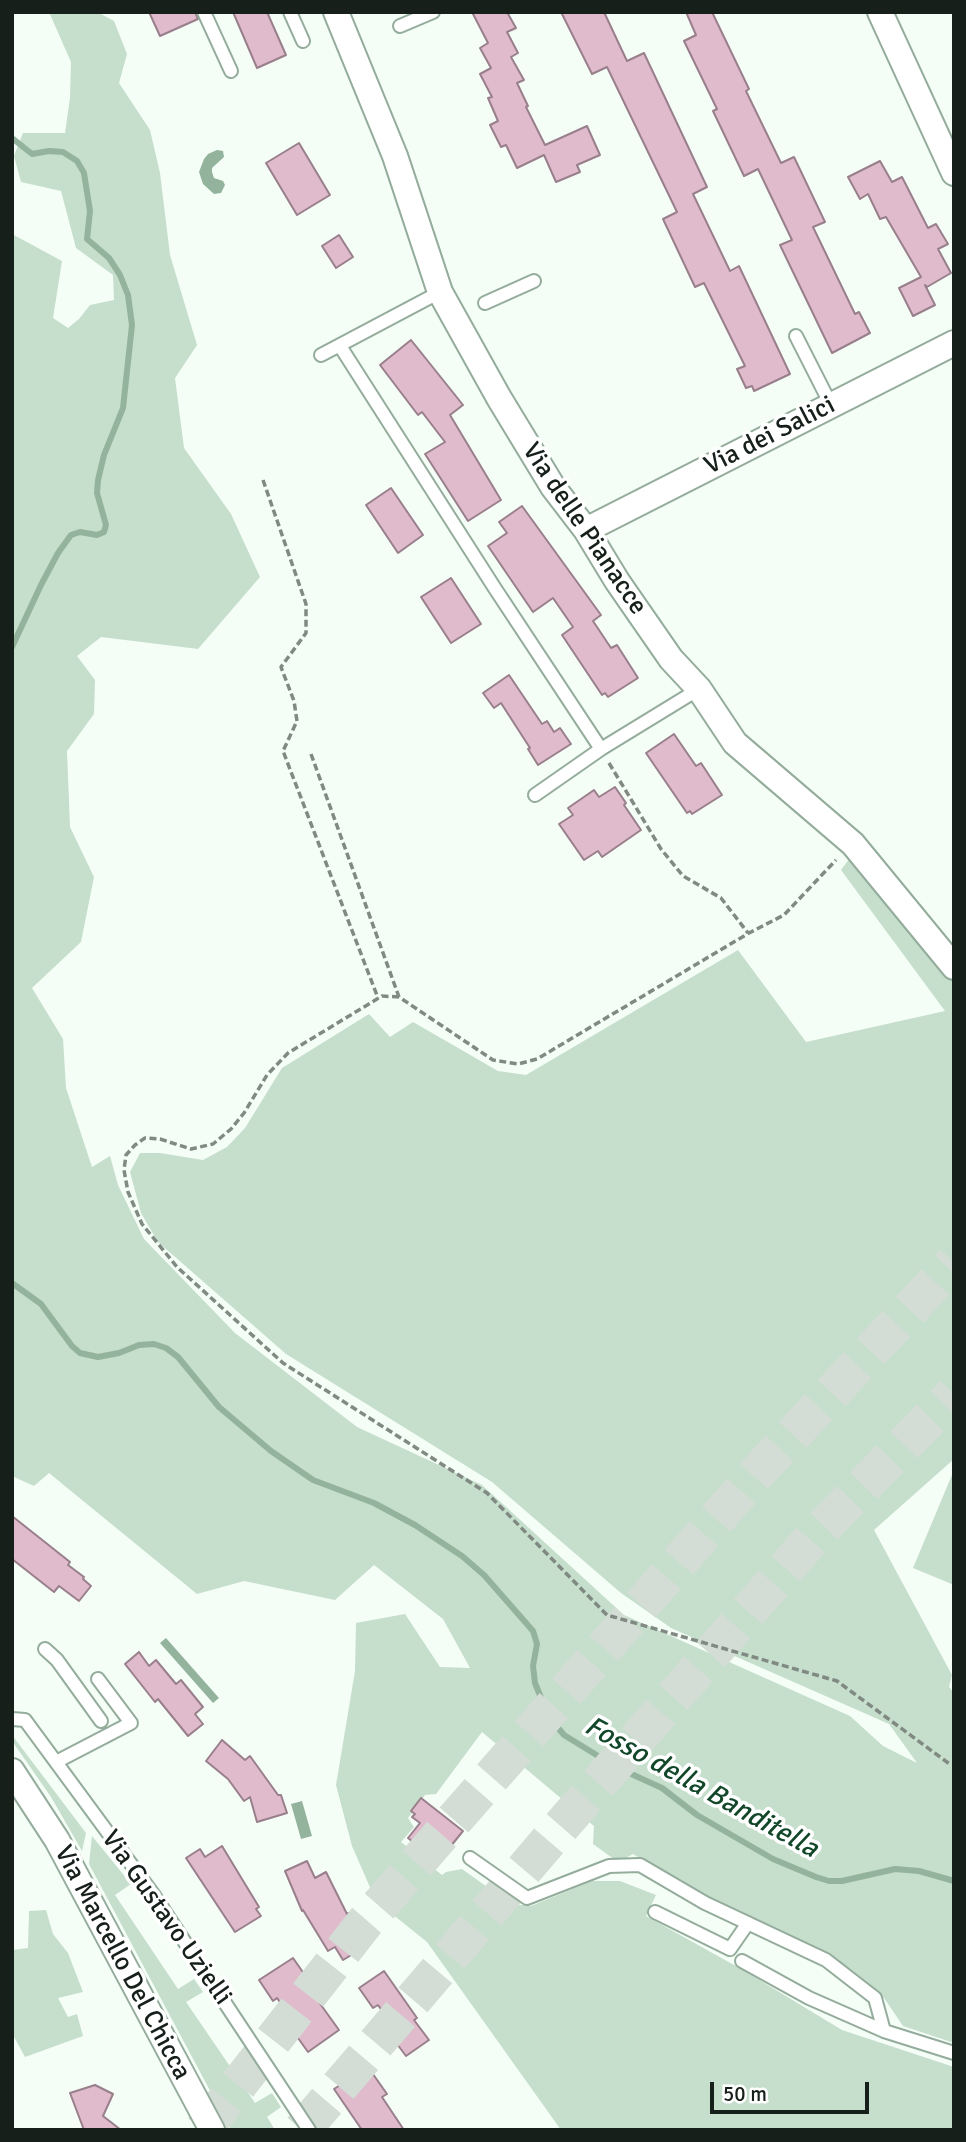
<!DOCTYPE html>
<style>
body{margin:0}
#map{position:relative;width:966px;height:2142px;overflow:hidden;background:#f4fef6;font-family:Signika,sans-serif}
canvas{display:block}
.frame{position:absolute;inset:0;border:14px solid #161f19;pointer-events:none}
.scale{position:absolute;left:710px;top:2082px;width:159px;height:32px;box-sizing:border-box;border:4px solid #161f19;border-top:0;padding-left:9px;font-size:21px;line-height:24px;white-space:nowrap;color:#161f19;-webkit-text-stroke:5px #fff;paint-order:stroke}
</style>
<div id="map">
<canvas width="966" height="2142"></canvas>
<div class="frame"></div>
<div class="scale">50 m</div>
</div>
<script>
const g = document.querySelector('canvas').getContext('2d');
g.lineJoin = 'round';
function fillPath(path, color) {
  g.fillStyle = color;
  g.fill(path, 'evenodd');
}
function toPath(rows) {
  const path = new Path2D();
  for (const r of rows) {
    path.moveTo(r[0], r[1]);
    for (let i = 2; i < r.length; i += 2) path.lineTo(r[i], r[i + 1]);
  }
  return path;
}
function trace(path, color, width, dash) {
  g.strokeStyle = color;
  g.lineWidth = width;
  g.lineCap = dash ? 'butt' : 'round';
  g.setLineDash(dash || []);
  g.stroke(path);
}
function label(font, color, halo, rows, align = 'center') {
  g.font = font + ' Signika,sans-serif';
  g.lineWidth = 7;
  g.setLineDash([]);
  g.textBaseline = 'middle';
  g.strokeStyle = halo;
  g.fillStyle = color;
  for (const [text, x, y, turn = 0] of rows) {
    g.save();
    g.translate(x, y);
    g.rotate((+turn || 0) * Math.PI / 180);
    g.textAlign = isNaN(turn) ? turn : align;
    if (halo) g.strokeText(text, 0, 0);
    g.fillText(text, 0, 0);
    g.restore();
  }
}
fillPath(toPath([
 [49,12,100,12,101,14,114,21,127,54,119,83,150,130,160,173,170,255,197,345,175,378,184,448,231,514,260,577,198,649,101,637,77,656,95,680,94,714,67,751,70,827,94,877,81,942,32,988,63,1039,66,1088,92,1167,110,1156,118,1185,144,1239,235,1333,357,1427,482,1485,624,1615,850,1716,883,1746,917,1763,889,1724,671,1628,621,1593,492,1482,286,1354,158,1242,141,1213,130,1172,140,1153,160,1153,203,1160,227,1147,245,1128,282,1068,369,1014,390,1037,413,1022,498,1071,526,1075,738,950,806,1042,945,1011,841,870,852,855,954,981,954,1459,874,1530,952,1675,949,1687,954,1693,954,2043,903,2026,884,1998,831,1958,706,1899,633,1854,618,1862,593,1844,594,1826,482,1732,436,1794,425,1795,408,1818,414,1827,401,1842,442,1875,446,1872,462,1869,511,1904,531,1906,592,1881,620,1881,656,1895,646,1916,743,1970,842,2030,954,2067,954,2130,561,2130,427,1942,376,1901,352,1846,336,1785,355,1671,356,1623,405,1614,440,1667,470,1668,443,1619,374,1565,335,1600,244,1581,197,1594,49,1473,34,1486,12,1476,12,234,62,261,53,318,68,328,79,319,90,305,114,300,113,275,76,248,61,191,21,182,14,156,23,133,65,133,70,98,71,62],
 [954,1470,954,1585,913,1568],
 [12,1735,86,1833,82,1851,51,1797,12,1741],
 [92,1836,131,1884,115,1895,178,1989,194,1979,203,1992,186,2002,255,2103,272,2093,281,2107,267,2117,275,2130,231,2130,89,1864],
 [46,1910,53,1934,68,1953,83,1992,58,1998,68,2017,77,2014,83,2036,25,2057,12,2033,12,1950,28,1948,29,1911]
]), '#c6decc');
fillPath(toPath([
 [217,150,223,151,224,157,212,168,212,172,214,178,223,181,225,185,221,193,214,194,203,184,199,172,204,159,208,154],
 [166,1638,219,1698,213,1703,160,1643],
 [302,1801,312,1836,301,1839,291,1804]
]), '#94b39d');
trace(toPath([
 [12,138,32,154,49,151,63,152,77,161,84,173,90,211,87,239,109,258,120,275,128,295,132,325,123,408,104,455,98,480,97,493,106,525,104,532,97,535,80,532,71,535,58,553,41,585,12,647],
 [12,1283,41,1304,72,1346,80,1353,98,1357,119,1353,139,1345,154,1344,166,1348,178,1357,219,1407,271,1451,313,1480,374,1503,415,1525,462,1556,484,1575,533,1631,537,1644,533,1666,535,1683,546,1710,554,1723,564,1735,616,1767,662,1788,697,1815,773,1859,816,1877,829,1881,842,1881,895,1869,919,1871,954,1881]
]), '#94b39d', 6);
const building = toPath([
 [149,12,195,12,198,19,160,36,149,12],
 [233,12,267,12,286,55,257,68,233,12],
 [472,12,507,12,516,28,507,32,518,53,511,57,524,80,517,83,528,106,526,107,545,145,587,126,600,155,577,165,580,172,556,182,544,155,517,168,506,145,501,147,490,125,498,121,488,98,492,97,480,74,491,68,480,48,488,43,472,12],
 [561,12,604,12,627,61,644,53,707,187,693,194,730,271,739,266,790,374,754,391,752,386,746,388,737,369,745,366,704,283,695,287,663,219,677,212,607,67,592,74,561,12],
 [686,12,712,12,749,89,746,91,781,163,794,157,825,222,813,227,855,314,859,312,870,333,832,353,780,245,792,240,758,169,744,176,713,111,717,109,684,41,696,35,686,12],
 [299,143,330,195,297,215,266,163,299,143],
 [880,161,892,182,902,177,928,228,936,224,948,244,938,249,951,273,927,287,925,285,935,305,913,316,899,288,921,277,886,217,880,219,868,194,860,199,848,177,880,161],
 [339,235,353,257,336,268,322,246,339,235],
 [411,340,463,405,450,415,501,500,468,521,425,454,445,442,422,412,418,415,380,365,411,340],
 [391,488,423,535,398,553,366,505,391,488],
 [522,506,601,615,593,621,611,648,617,645,638,678,608,697,605,693,602,695,562,635,573,627,553,598,533,612,488,546,507,533,499,522,522,506],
 [451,578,481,624,451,643,421,597,451,578],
 [509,675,542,724,547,721,554,732,560,728,571,744,538,765,528,749,530,748,501,703,494,708,483,693,509,675],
 [674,734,696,766,701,763,722,795,692,814,690,811,687,813,646,753,674,734],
 [615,787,626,803,624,805,641,830,602,857,598,851,584,860,559,824,573,815,568,808,594,790,599,797,615,787],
 [12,1516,70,1562,68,1565,84,1577,83,1579,91,1586,79,1601,59,1586,54,1592,12,1559,12,1516],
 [139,1652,149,1666,156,1660,176,1684,181,1680,203,1707,195,1714,203,1724,188,1736,158,1699,155,1702,125,1664,139,1652],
 [222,1740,245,1760,250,1756,278,1795,281,1795,287,1813,257,1822,250,1797,244,1801,228,1779,206,1761,222,1740],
 [421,1798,463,1831,438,1862,408,1838,420,1823,412,1817,415,1814,411,1811,421,1798],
 [222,1846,259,1907,256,1909,261,1916,235,1932,186,1858,200,1849,205,1857,222,1846],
 [307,1861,315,1878,326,1872,347,1914,349,1913,360,1931,355,1935,363,1948,343,1960,335,1947,328,1951,303,1910,302,1911,285,1871,307,1861],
 [293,1958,307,1978,303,1980,339,2030,308,2052,293,2031,298,2028,277,1998,273,2001,259,1980,293,1958],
 [384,1971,417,2018,414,2020,429,2040,406,2056,391,2036,397,2032,378,2005,373,2008,359,1988,384,1971],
 [368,2067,387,2094,382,2097,404,2130,362,2130,334,2089,368,2067],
 [95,2085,113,2094,103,2116,121,2130,84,2130,70,2093,95,2085]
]);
fillPath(building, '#dfbbcc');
trace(building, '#997f8b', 2);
trace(toPath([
 [203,2130,366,1921,754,1476,954,1262],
 [302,2130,557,1831,815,1535,954,1394]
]), '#d3ddd5', 38, [38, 19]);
const service = toPath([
 [204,12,231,71],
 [290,12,303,41],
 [400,26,433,12],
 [485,303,534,281],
 [796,336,831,405],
 [340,346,494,587,601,749,699,689],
 [321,355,440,292],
 [535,795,601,749],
 [45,1649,57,1660,101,1721],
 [12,1719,25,1720,153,1894,309,2130],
 [56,1762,131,1723,98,1679],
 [470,1858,527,1898,609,1866,640,1865,705,1903,826,1960,875,1998,884,2031],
 [655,1912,730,1949,748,1923],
 [742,1961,809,1998,884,2031,954,2053]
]);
const minor = toPath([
 [336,12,395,156,440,292,499,398,553,487,586,530,617,581,671,659,699,689,735,743,853,844,954,967],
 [880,12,954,173],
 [586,530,954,343],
 [12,1771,57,1840,212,2130]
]);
trace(service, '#94ac9b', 16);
trace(minor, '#94ac9b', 28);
trace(toPath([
 [263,480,306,604,306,633,281,667,294,701,297,721,283,751,378,998],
 [311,754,399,997,493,1060,518,1064,537,1059,749,933,784,915,836,860],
 [609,763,661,849,683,876,721,898,748,933],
 [399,997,382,996,288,1053,267,1075,244,1113,231,1129,213,1144,191,1149,160,1139,145,1138,135,1145,126,1155,124,1170,128,1192,142,1224,177,1267,283,1363,487,1493,607,1615,837,1681,951,1765]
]), '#808a83', 3.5, [7, 3.5]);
trace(service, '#fff', 12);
trace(minor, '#fff', 24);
label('26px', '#161f19', '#fff', [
 ["Via dei Salici",770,436,-27],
 ["Via delle Pianacce",584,529,56],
 ["Via Gustavo Uzielli",166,1918,55],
 ["Via Marcello Del Chicca",122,1963,62]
]);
label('italic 28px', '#124729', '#fff', [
 ["Fosso della Banditella",701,1788,29]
]);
</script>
